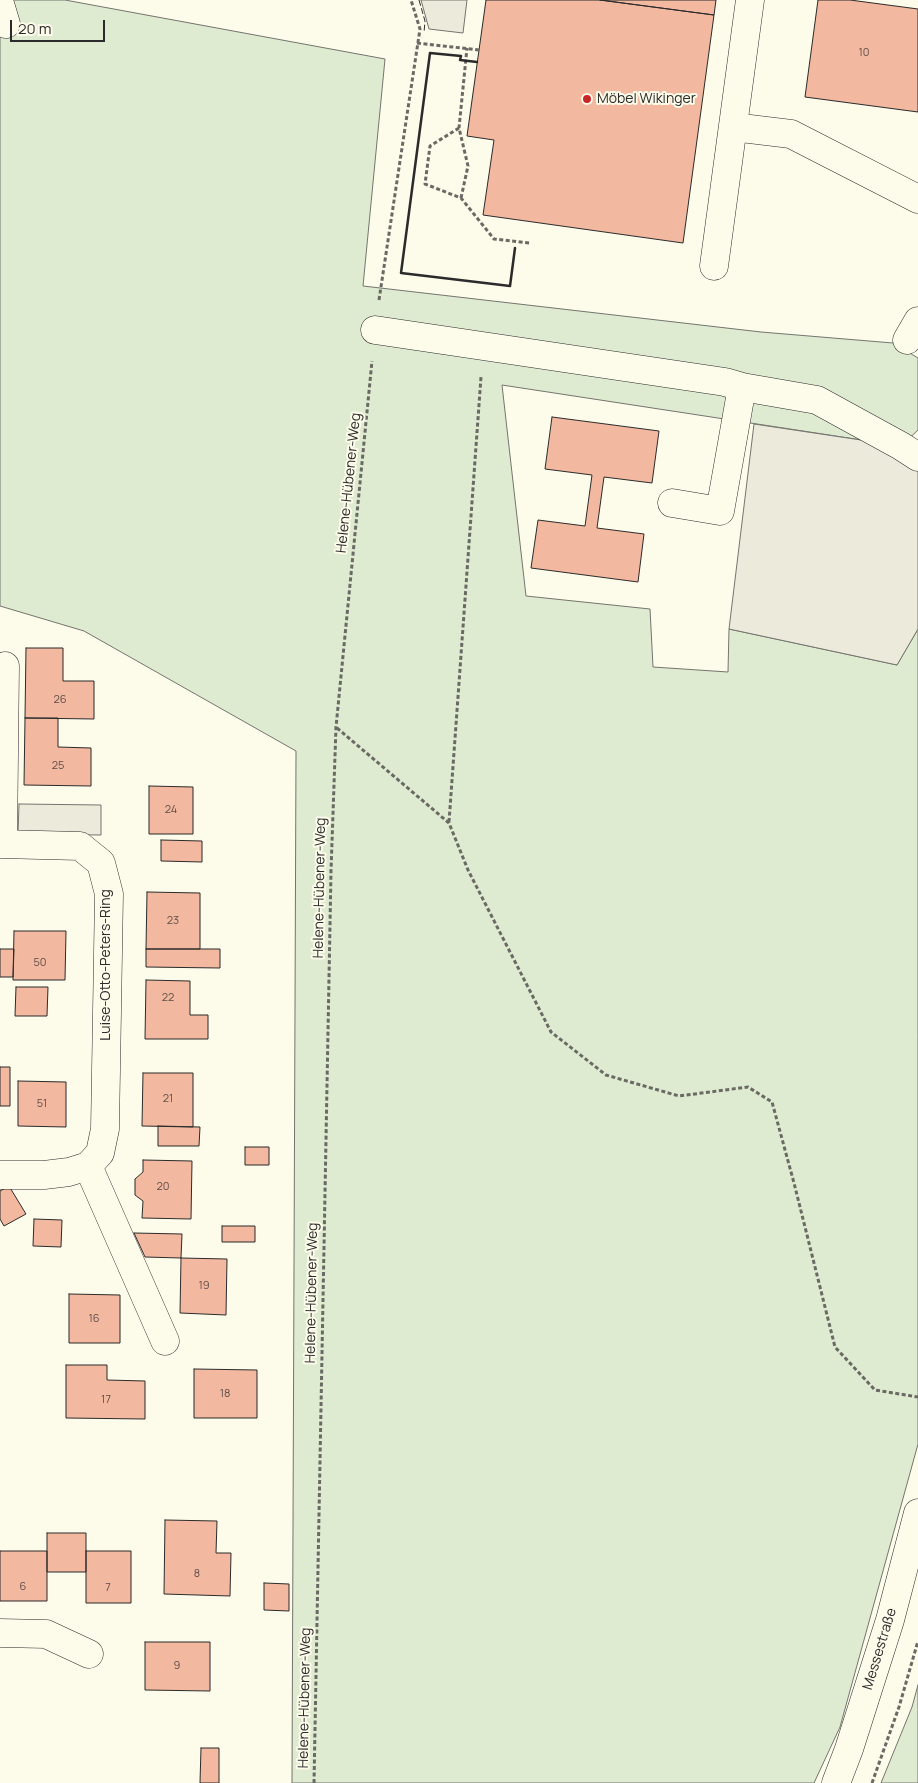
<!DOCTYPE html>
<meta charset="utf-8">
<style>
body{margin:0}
#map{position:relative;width:918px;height:1783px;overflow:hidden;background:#fdfbea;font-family:Manrope,sans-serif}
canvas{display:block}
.scale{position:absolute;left:10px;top:20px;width:95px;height:22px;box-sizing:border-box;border:2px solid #2b2b2b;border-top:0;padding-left:6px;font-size:15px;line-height:18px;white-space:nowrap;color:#2b2b2b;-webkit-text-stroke:4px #fdfbea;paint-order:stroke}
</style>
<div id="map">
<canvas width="918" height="1783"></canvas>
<div class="scale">20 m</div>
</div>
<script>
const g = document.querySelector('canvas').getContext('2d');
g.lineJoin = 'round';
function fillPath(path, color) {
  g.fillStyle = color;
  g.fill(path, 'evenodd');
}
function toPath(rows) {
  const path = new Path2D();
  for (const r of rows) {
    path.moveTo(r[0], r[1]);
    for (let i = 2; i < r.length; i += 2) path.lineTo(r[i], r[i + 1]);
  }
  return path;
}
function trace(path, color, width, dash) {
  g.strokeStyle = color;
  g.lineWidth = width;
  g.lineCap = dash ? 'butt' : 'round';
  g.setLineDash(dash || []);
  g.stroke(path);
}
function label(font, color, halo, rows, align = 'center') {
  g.font = font + ' Manrope,sans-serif';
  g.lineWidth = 4;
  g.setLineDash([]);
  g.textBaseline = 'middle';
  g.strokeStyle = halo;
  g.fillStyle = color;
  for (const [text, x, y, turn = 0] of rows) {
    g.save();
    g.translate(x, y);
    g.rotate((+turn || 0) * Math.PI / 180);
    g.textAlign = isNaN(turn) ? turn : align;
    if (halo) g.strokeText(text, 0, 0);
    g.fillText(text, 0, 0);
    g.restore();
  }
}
const green = toPath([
 [0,0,65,0,385,59,363,286,761,332,893,343,918,358,918,430,901,446,502,385,526,596,650,609,653,667,728,672,729,629,897,665,918,629,918,1444,840,1727,814,1783,292,1783,296,751,84,631,0,606,0,0],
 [918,1685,918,1783,881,1783,912,1707,918,1685]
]);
fillPath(green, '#deebd1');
trace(green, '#74746e', 1);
const parking = toPath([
 [421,0,467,0,463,33,429,29,421,0],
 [754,424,901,446,918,457,918,629,897,665,729,629,754,424],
 [19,804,101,805,101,835,18,834,19,804]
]);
fillPath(parking, '#eceadb');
trace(parking, '#74746e', 1);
const building = toPath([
 [486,0,600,0,714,15,683,243,483,215,494,140,467,136,486,0],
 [600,0,716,0,714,15,600,0],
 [818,0,850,0,918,9,918,112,805,97,818,0],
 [552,417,659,431,652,483,604,477,597,528,644,534,638,582,531,568,538,520,585,526,592,475,545,469,552,417],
 [26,648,63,648,63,681,94,681,94,719,25,718,26,648],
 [25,718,58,718,58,747,91,748,91,786,24,785,25,718],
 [149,786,193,787,193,834,149,834,149,786],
 [161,840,202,841,202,862,161,861,161,840],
 [147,892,200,893,200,949,146,949,147,892],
 [14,931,66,931,65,980,13,980,14,931],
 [0,949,14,949,13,977,0,977,0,949],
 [146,949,220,949,220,968,146,967,146,949],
 [146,980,190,981,190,1015,208,1015,208,1039,145,1039,146,980],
 [16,987,48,987,47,1016,15,1016,16,987],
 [0,1067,10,1067,10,1106,0,1106,0,1067],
 [143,1073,193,1073,193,1127,142,1126,143,1073],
 [18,1081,66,1082,66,1127,18,1126,18,1081],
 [158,1126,200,1127,199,1146,158,1146,158,1126],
 [245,1147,269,1147,269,1165,245,1165,245,1147],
 [143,1160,192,1161,191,1219,142,1218,143,1201,135,1195,135,1179,143,1172,143,1160],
 [9,1186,26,1214,4,1226,0,1219,0,1191,9,1186],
 [34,1219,62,1220,61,1247,33,1246,34,1219],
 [222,1226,255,1226,255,1242,222,1242,222,1226],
 [134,1233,182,1234,181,1258,145,1257,134,1233],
 [181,1258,227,1259,226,1315,180,1313,181,1258],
 [69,1294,120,1295,120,1343,69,1343,69,1294],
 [66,1365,107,1365,107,1380,145,1381,145,1419,66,1418,66,1365],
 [194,1369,257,1370,257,1418,194,1418,194,1369],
 [165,1520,217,1521,216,1553,231,1553,230,1596,164,1594,165,1520],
 [47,1533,86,1533,86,1572,47,1572,47,1533],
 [0,1551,47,1551,47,1601,0,1601,0,1551],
 [86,1551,131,1551,131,1603,86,1603,86,1551],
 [264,1583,289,1584,289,1611,264,1610,264,1583],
 [145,1642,210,1642,210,1691,145,1690,145,1642],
 [201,1748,219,1748,219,1783,200,1783,201,1748]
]);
fillPath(building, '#f2b8a0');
trace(building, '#2b2b2b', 1);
const minor = toPath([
 [0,4,6,24],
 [733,127,791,134,918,199],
 [714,266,750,0],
 [375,330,725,382,742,387,817,400,901,446,918,457],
 [907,340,918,321],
 [672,503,720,511,742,387],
 [0,844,80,846,101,863,109,894,105,1129,100,1153,88,1166,69,1172,44,1175,0,1175],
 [3,844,5,666],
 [88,1166,165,1341],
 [0,1633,46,1634,89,1654]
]);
const major = toPath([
 [836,1783,849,1749,890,1620,918,1513]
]);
trace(minor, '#2b2b2b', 29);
trace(major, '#2b2b2b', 29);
trace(toPath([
 [417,43,479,50],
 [459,128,430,146,425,184,461,198,494,239,530,243],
 [461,198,468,166,459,128,467,48],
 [379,300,420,29,411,0],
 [337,728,449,823,468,870,551,1032,606,1075,679,1096,748,1087,772,1102,794,1183,835,1347,875,1390,918,1397],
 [449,822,481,377],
 [314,1783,331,871,336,727,372,361],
 [872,1783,899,1707,918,1641]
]), '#6a6964', 3, [4, 2.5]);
trace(minor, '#fdfbea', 28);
trace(major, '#fdfbea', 28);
trace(toPath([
 [419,0,425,21,424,33]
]), '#2b2b2b', 1, [6, 2.5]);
trace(toPath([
 [477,62,460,60,461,56,430,53,401,273,510,286,515,248]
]), '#2b2b2b', 2.5);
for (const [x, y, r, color] of [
 [587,99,5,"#c62828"]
]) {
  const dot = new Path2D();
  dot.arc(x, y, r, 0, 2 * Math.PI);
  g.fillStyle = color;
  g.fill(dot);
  trace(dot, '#fdfbea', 2);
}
label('11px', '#5d4e48', null, [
 ["10",864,53],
 ["26",60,700],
 ["25",58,766],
 ["24",171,810],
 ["23",173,921],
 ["50",40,963],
 ["22",168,998],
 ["21",168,1099],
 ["51",42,1104],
 ["20",163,1187],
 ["19",204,1286],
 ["16",94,1319],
 ["18",225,1394],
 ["17",106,1400],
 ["8",197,1574],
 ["6",23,1587],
 ["7",108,1588],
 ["9",177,1666]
]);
label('14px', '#2b2b2b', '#fdfbea', [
 ["Möbel Wikinger",597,99]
], 'left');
label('14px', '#2b2b2b', '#fdfbea', [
 ["Helene-Hübener-Weg",349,483,-84],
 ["Helene-Hübener-Weg",320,888,-89],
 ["Luise-Otto-Peters-Ring",106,965,-90],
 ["Helene-Hübener-Weg",312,1293,-89],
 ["Messestraße",880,1649,-73],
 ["Helene-Hübener-Weg",305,1698,-89]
]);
</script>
